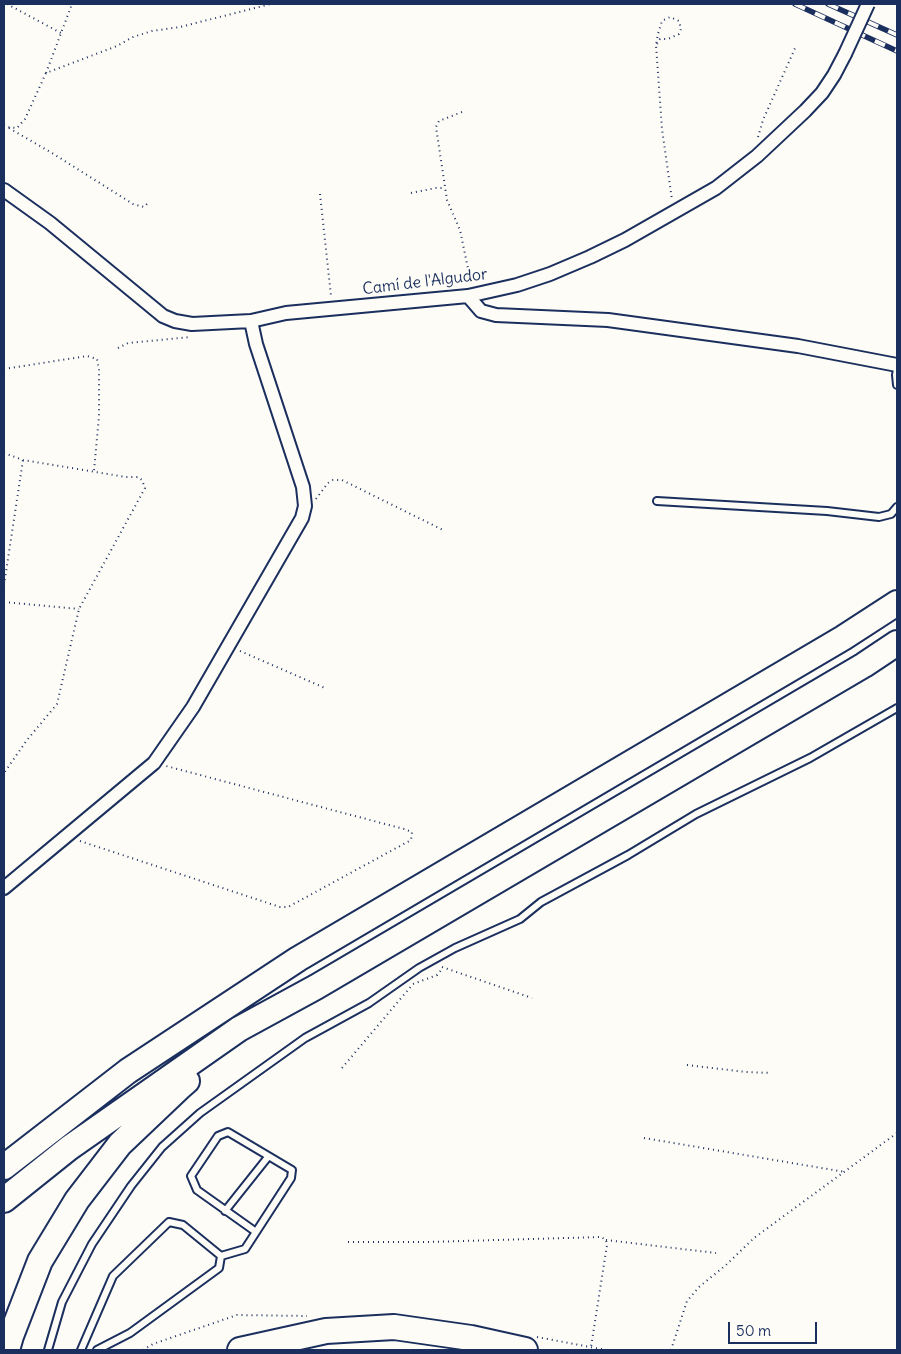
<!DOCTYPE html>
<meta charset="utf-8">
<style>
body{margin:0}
#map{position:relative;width:901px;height:1354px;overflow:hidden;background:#fdfcf7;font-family:Delius,sans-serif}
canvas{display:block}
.frame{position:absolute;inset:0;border:5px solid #1b2f5e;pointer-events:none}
.scale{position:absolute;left:728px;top:1322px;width:89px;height:22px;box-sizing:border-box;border:2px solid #1b2f5e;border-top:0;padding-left:6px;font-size:15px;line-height:18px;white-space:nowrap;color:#1b2f5e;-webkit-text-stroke:4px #fdfcf7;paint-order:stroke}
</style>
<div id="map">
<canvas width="901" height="1354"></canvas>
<div class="frame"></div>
<div class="scale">50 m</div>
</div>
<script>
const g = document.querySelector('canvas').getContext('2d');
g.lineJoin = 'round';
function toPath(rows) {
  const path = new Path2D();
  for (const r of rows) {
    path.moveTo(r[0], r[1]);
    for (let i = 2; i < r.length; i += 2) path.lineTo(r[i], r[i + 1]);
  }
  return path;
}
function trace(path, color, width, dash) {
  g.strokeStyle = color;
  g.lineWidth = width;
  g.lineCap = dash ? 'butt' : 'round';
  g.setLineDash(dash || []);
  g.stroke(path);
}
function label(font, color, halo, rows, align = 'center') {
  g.font = font + ' Delius,sans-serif';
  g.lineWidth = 4;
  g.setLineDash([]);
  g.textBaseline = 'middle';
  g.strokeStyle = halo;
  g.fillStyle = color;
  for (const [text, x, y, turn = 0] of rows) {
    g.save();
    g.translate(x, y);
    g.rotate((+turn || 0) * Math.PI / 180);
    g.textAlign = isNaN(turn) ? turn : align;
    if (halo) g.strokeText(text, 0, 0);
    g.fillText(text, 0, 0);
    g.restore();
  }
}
const service = toPath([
 [897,369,896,375,897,385],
 [657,501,827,511,879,517,891,514,897,507],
 [225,1211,268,1157],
 [221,1256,245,1249,291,1178,292,1170,228,1132,218,1136,191,1176,197,1190,256,1232],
 [48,1350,62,1302,92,1244,131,1186,162,1147,200,1113,305,1038,369,1003,419,968,455,948,520,919,541,902,628,855,696,814,810,758,897,708],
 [81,1350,113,1276,169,1222,183,1225,221,1256],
 [97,1350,130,1333,219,1268,221,1256]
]);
const minor = toPath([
 [4,190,50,223,163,316,175,321,192,324,251,321,286,313,468,296,517,285,550,274,590,257,625,240,716,188,757,156,805,111,822,93,834,75,845,54],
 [468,296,481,311,496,315,608,320,798,346,897,365],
 [4,888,154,763,193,707,302,518,305,506,303,487,256,344,251,321]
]);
const motorway = toPath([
 [4,1167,128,1071,298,959,843,638,897,603],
 [4,1200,69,1148,239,1029,316,987,864,665,897,643],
 [7,1350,11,1336,40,1261,77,1200,120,1144,179,1088,187,1081],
 [240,1350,326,1331,394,1327,471,1338,525,1350]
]);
trace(service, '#1b2f5e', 10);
trace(minor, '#1b2f5e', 16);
trace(motorway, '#1b2f5e', 28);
trace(toPath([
 [7,4,61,33],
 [657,44,660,39,668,39,679,34,681,29,679,21,670,17,662,21,658,34,656,45,662,129,672,200],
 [46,73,72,4],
 [462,112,439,121,436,127,447,200,460,230,471,283],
 [4,125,7,127,17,128,25,119,46,73,117,46,133,37,152,31,180,27,271,4],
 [9,128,52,153,133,204,144,207,147,204],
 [758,137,763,120,796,46],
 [411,193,436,188,442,188,445,190],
 [320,194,331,296],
 [118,348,128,343,191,337],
 [4,369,87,356,97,359,99,370,99,416,94,471],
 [4,453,23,460,126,477,138,477,142,480,145,488,79,609,57,704,27,740,4,773],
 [316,499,328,483,333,480,342,480,445,531],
 [4,585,23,460],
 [4,602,79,609],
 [240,651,327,689],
 [80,841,280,907,288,907,411,840,412,832,404,829,166,766],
 [442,967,532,998],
 [687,1065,746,1072,771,1073],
 [342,1068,413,984,437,975,443,968],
 [644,1138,845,1172],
 [606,1240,716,1253],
 [348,1242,428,1242,601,1237,606,1240,607,1245,591,1347],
 [537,1337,606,1350],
 [143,1350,153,1344,237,1315,307,1316],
 [671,1350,687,1301,699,1287,726,1265,754,1238,897,1133]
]), '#1b2f5e', 2, [1, 4]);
trace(service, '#fdfcf7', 6);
trace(minor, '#fdfcf7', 12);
trace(motorway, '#fdfcf7', 24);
const rail = toPath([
 [795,4,897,51],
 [828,4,897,35]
]);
trace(rail, '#1b2f5e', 5.5);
trace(rail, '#fdfcf7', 4, [11]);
const minorBridge = toPath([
 [845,54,868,4]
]);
trace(minorBridge, '#1b2f5e', 16, []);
trace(minorBridge, '#fdfcf7', 12);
label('16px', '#1b2f5e', '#fdfcf7', [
 ["Camí de l'Algudor",425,282,-7]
]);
</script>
